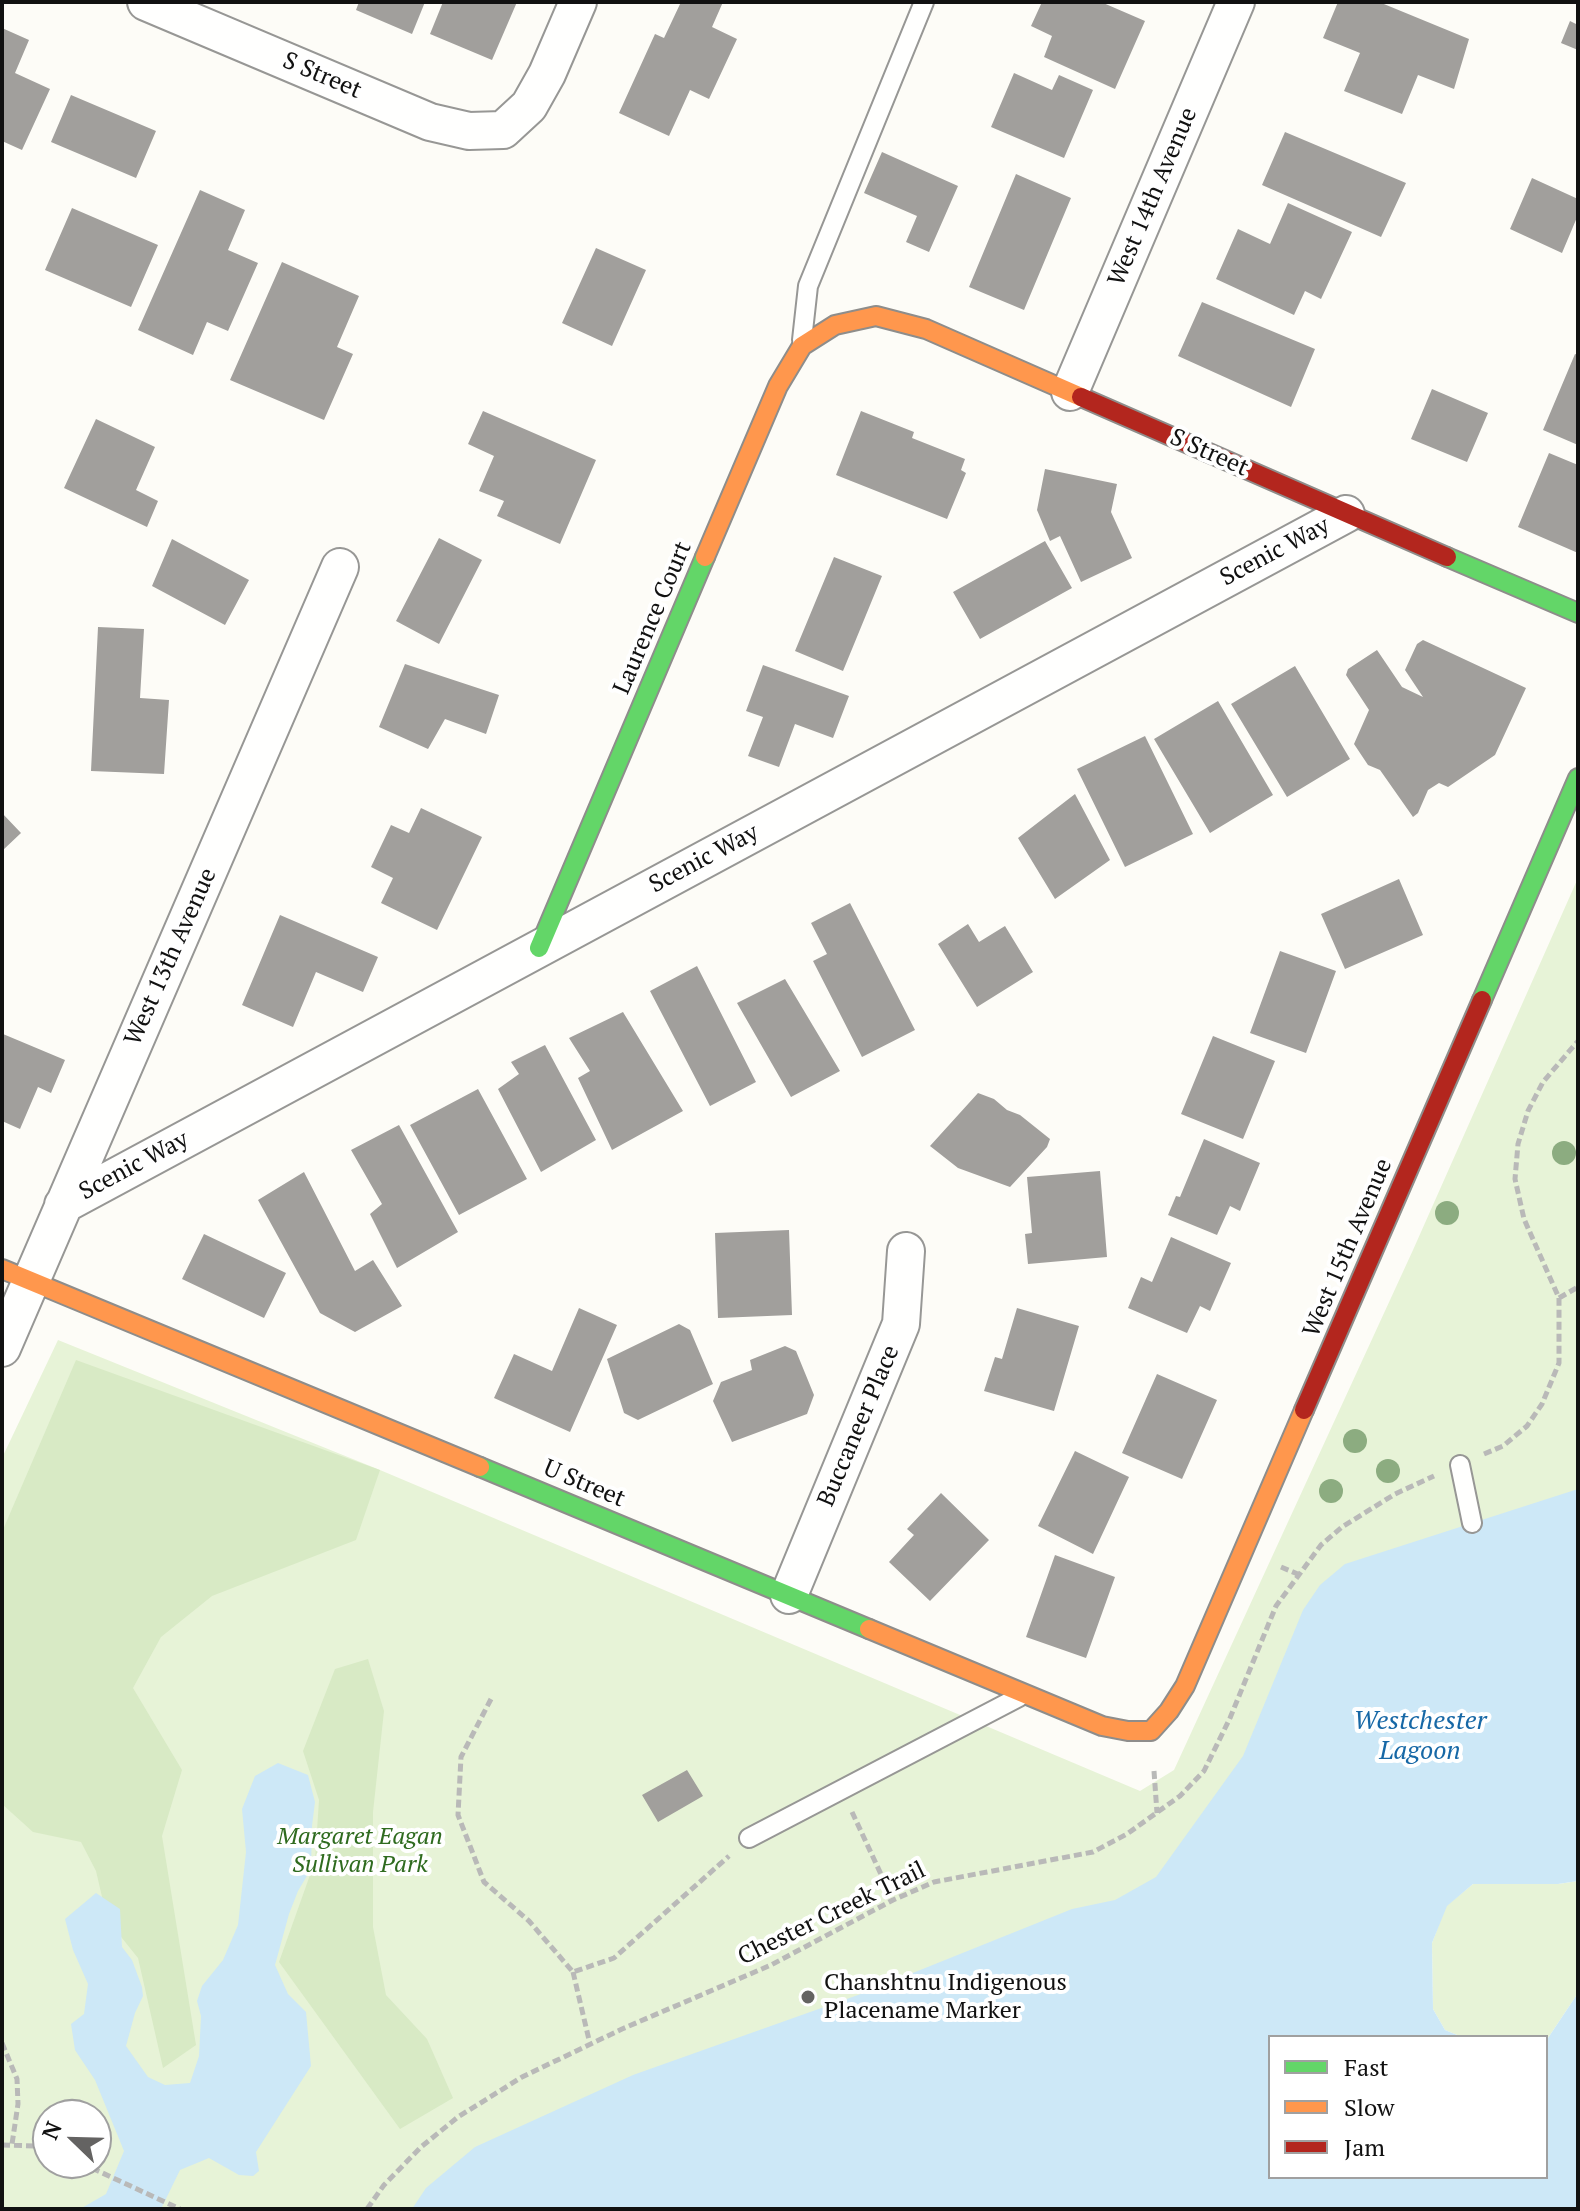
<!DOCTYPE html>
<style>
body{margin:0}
#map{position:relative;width:1580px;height:2211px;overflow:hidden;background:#fdfcf7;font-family:"PT Serif",serif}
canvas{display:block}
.frame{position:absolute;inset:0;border:4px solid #111;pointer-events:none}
.legend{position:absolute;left:1268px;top:2035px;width:280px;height:144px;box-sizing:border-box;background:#fff;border:2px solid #a0a0a0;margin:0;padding:10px 14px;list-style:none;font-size:24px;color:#111}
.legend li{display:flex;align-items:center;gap:16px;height:40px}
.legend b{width:40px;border:2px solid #a0a0a0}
.north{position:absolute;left:32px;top:2099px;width:80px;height:80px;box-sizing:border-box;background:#fff;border:2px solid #a0a0a0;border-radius:50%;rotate:293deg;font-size:22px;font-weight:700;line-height:32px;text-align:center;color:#111}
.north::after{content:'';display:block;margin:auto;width:28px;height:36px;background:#646362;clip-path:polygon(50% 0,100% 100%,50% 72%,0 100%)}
</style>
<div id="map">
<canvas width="1580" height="2211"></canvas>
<div class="frame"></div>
<ul class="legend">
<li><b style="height:10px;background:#63d668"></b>Fast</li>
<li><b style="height:10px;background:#ff974d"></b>Slow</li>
<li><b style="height:10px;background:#b3261e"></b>Jam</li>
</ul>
<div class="north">N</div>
</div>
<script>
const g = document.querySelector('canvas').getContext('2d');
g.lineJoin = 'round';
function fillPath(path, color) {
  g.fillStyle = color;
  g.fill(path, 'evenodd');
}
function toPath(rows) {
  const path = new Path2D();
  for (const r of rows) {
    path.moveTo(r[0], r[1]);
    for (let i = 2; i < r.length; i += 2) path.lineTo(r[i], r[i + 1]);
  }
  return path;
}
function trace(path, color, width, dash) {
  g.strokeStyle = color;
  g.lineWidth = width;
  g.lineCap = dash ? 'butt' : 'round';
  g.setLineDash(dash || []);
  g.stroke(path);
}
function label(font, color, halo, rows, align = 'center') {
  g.font = font + ' "PT Serif",serif';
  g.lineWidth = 8;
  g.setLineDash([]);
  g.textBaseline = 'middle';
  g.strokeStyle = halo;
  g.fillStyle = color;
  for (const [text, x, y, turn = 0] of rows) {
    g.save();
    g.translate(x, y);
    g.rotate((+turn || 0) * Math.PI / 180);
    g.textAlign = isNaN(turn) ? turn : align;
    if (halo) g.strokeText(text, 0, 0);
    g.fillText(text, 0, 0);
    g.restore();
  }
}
fillPath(toPath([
 [1578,878,1578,1540,1250,1846,784,2209,2,2209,2,1458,58,1340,380,1470,1140,1791,1174,1770,1413,1250],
 [48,2115,96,2115,96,2163,48,2163],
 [1578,1881,1578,1993,1546,2041,1546,2037,1462,2037,1445,2030,1433,2009,1432,1943,1446,1906,1473,1884,1558,1884]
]), '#e7f3d7');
fillPath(toPath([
 [76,1360,380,1470,356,1540,212,1596,161,1637,133,1688,182,1770,162,1836,196,2045,163,2068,138,1958,118,1933,110,1931,96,1871,81,1842,33,1832,2,1804,2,1532],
 [368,1659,384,1711,373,1812,373,1927,386,1995,427,2039,453,2098,400,2129,279,1962,315,1861,319,1800,303,1751,335,1669]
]), '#d8eac5');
fillPath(toPath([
 [1578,1489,1578,1881,1558,1884,1473,1884,1447,1906,1432,1943,1433,2009,1445,2030,1462,2037,1270,2037,1270,2177,1546,2177,1546,2041,1578,1993,1578,2209,412,2209,426,2188,475,2147,633,2075,858,1995,1072,1909,1115,1900,1156,1877,1243,1756,1303,1610,1320,1585,1345,1564],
 [278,1763,308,1775,315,1802,312,1826,311,1869,298,1891,289,1914,275,1965,288,1994,306,2012,311,2066,256,2152,259,2171,253,2176,239,2175,209,2158,180,2170,161,2209,80,2209,106,2194,124,2151,95,2080,75,2050,71,2024,84,2014,88,1984,73,1950,65,1919,96,1893,120,1909,122,1947,132,1960,142,1987,143,1996,135,2013,126,2046,148,2077,165,2085,190,2083,199,2056,201,2016,197,2001,202,1986,223,1960,238,1925,246,1852,242,1809,255,1776]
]), '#cde8f7');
fillPath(toPath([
 [359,2,425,2,412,34,356,10],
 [443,2,517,2,492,60,430,34],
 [681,2,723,2,712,27,737,39,709,99,690,90,669,136,619,113,655,34,664,38],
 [1042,2,1101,2,1145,21,1115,89,1044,57,1052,36,1031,26],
 [1338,2,1379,2,1469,39,1454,89,1418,75,1402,114,1344,91,1360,53,1323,38],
 [1570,21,1578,25,1578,50,1561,43],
 [2,28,29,40,15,73,50,89,22,150,2,141],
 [1014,73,1052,90,1059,75,1093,90,1064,158,991,127],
 [71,95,156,131,136,178,51,142],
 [1285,132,1406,183,1381,237,1262,185],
 [882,152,958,186,929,252,906,242,917,216,864,193],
 [1016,174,1071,198,1024,310,969,287],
 [1532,178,1578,199,1578,215,1562,253,1510,229],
 [200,190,245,210,228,250,258,263,228,331,207,322,193,355,138,330],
 [1288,203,1352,232,1321,299,1305,291,1294,315,1216,279,1238,229,1270,244],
 [72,208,158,245,131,307,45,270],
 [596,248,646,270,612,346,562,323],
 [282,262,359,296,337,347,353,354,324,420,230,380],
 [1202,302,1315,349,1291,407,1178,356],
 [1575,354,1578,355,1578,445,1543,430],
 [1432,389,1488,413,1467,462,1411,439],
 [483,411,596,460,560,544,497,516,504,501,479,491,494,456,468,444],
 [861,411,914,432,912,438,965,459,961,470,966,473,947,519,836,475],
 [96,419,155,447,136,490,158,501,147,527,64,488],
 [1549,453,1578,465,1578,553,1518,527],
 [1045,469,1117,484,1111,512,1132,558,1081,582,1060,536,1050,541,1037,510],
 [439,538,482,560,439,644,396,621],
 [172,539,249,580,225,625,152,586],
 [1045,541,1072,588,980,639,953,592],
 [834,557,882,576,843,671,795,651],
 [98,627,144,629,140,698,169,700,164,774,91,771],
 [1423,640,1526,688,1495,755,1448,787,1439,783,1428,790,1418,813,1413,817,1380,770,1368,765,1354,744,1369,710,1346,675,1348,669,1377,650,1402,687,1423,697,1405,670,1417,644],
 [405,664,499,695,486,734,445,719,428,749,379,727],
 [763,665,849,696,833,738,795,724,779,767,748,756,763,717,746,711],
 [1295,666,1350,759,1287,797,1231,704],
 [1218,701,1273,795,1210,833,1154,739],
 [1145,736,1193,834,1125,867,1077,769],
 [1075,794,1110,860,1055,899,1018,838],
 [421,808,482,837,437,930,381,903,393,878,371,867,391,825,409,833],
 [2,813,21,833,2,851],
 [1399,879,1423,935,1345,969,1321,914],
 [850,903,915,1030,862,1057,813,961,827,954,811,923],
 [280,915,378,957,363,992,316,972,293,1027,242,1005],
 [968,924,979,942,1005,926,1033,972,977,1007,938,944],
 [1280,951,1336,971,1306,1053,1250,1033],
 [697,966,756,1082,710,1106,650,991],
 [785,979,840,1071,791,1097,737,1003],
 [623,1012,683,1111,612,1150,578,1078,590,1071,569,1038],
 [3,1034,65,1060,51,1093,38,1087,20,1129,2,1121],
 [1213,1036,1275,1061,1243,1139,1181,1114],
 [545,1045,596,1140,541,1172,498,1089,519,1074,511,1062],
 [478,1089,527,1179,459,1215,410,1125],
 [978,1093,994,1099,1007,1110,1020,1115,1050,1139,1047,1147,1010,1187,958,1168,930,1146],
 [399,1125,458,1232,397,1268,370,1214,382,1204,351,1150],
 [1204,1139,1260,1163,1240,1211,1230,1206,1217,1235,1168,1215,1176,1196,1180,1197],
 [1100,1171,1107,1257,1028,1264,1025,1234,1032,1233,1027,1177],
 [304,1172,355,1271,373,1260,402,1306,355,1332,320,1313,258,1200],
 [789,1230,792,1315,718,1318,715,1233],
 [204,1234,286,1273,264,1318,182,1279],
 [1171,1237,1231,1263,1210,1311,1200,1306,1187,1333,1128,1308,1141,1277,1152,1282],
 [579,1308,617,1325,570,1432,494,1398,514,1354,552,1371],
 [1017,1308,1079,1326,1054,1411,984,1391,995,1357,1002,1359],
 [679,1324,690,1330,713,1384,638,1420,624,1413,607,1359],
 [785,1346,796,1351,814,1395,807,1414,732,1442,713,1401,721,1382,752,1370,750,1360],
 [1157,1374,1217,1400,1182,1479,1122,1453],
 [1075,1451,1129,1477,1093,1554,1038,1526],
 [941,1493,989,1540,930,1601,889,1562,914,1535,907,1529],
 [1055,1555,1115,1577,1086,1658,1026,1637],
 [687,1770,703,1796,658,1822,642,1795]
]), '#a19f9c');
const lane = toPath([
 [802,340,808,286,924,2],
 [1460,1465,1472,1523],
 [749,1838,1019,1697]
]);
const street = toPath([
 [146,2,430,122,469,131,503,130,529,106,547,74,578,2],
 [1070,392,1236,2],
 [63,1205,1346,514],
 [2,1348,340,567],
 [789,1595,901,1324,906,1251]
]);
const fast = toPath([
 [1447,557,1578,613],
 [539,948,705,557],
 [1482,1000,1578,778],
 [480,1467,869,1629]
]);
const slow = toPath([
 [705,557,778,386,802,346,835,325,876,316,926,329,1081,397],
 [2,1269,480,1467],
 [869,1629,1102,1726,1128,1731,1151,1731,1169,1711,1185,1686,1304,1410]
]);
const jam = toPath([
 [1081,397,1447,557],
 [1304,1410,1482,1000]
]);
trace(lane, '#979795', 22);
trace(street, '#979795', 40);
trace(fast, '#8e8d8b', 22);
trace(slow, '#8e8d8b', 22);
trace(jam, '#8e8d8b', 22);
trace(toPath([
 [1559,1298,1578,1287],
 [1484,1454,1503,1446,1527,1426,1542,1404,1559,1363,1559,1298,1524,1219,1515,1179,1518,1144,1528,1111,1543,1082,1578,1041],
 [1281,1567,1300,1575],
 [491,1699,461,1757,458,1815,484,1882,529,1921,573,1972,614,1958,729,1856],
 [1154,1771,1157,1813],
 [852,1812,893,1900],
 [573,1972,590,2044],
 [2,2043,17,2079,18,2104,12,2144],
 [2,2145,38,2146,48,2150],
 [81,2163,180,2209],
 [367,2209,384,2185,421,2147,458,2117,522,2077,622,2029,771,1965,893,1900,934,1882,1093,1852,1127,1834,1180,1796,1204,1771,1230,1718,1276,1606,1321,1545,1342,1527,1395,1494,1434,1476]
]), '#b9b9b8', 5, [8, 4]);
trace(lane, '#fffffe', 18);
trace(street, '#fffffe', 36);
trace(fast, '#63d668', 18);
trace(slow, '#ff974d', 18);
trace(jam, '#b3261e', 18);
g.fillStyle = '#8cac80';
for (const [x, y] of [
 [1564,1153],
 [1447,1213],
 [1355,1441],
 [1388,1471],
 [1331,1491]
]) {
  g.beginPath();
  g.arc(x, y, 12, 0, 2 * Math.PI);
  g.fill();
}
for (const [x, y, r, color] of [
 [808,1997,8,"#646362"]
]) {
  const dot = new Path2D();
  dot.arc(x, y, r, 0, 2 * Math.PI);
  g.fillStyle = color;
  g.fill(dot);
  trace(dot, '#fff', 3);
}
label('24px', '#111', '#fff', [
 ["S Street",322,76,23],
 ["West 14th Avenue",1153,197,-67],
 ["S Street",1209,453,24],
 ["Scenic Way",1275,552,-28],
 ["Laurence Court",653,618,-67],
 ["Scenic Way",704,859,-28],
 ["West 13th Avenue",171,957,-66],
 ["Scenic Way",134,1166,-28],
 ["West 15th Avenue",1348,1248,-67],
 ["Buccaneer Place",859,1426,-67],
 ["U Street",584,1484,23],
 ["Chester Creek Trail",832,1914,-26]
]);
label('italic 24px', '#2f6b1f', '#fff', [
 ["Margaret Eagan",360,1837],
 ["Sullivan Park",360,1865]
]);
label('24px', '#111', '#fff', [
 ["Chanshtnu Indigenous",824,1983],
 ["Placename Marker",824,2011]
], 'left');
label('italic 26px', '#1768a6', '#fff', [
 ["Westchester",1420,1722],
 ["Lagoon",1420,1752]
]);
</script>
